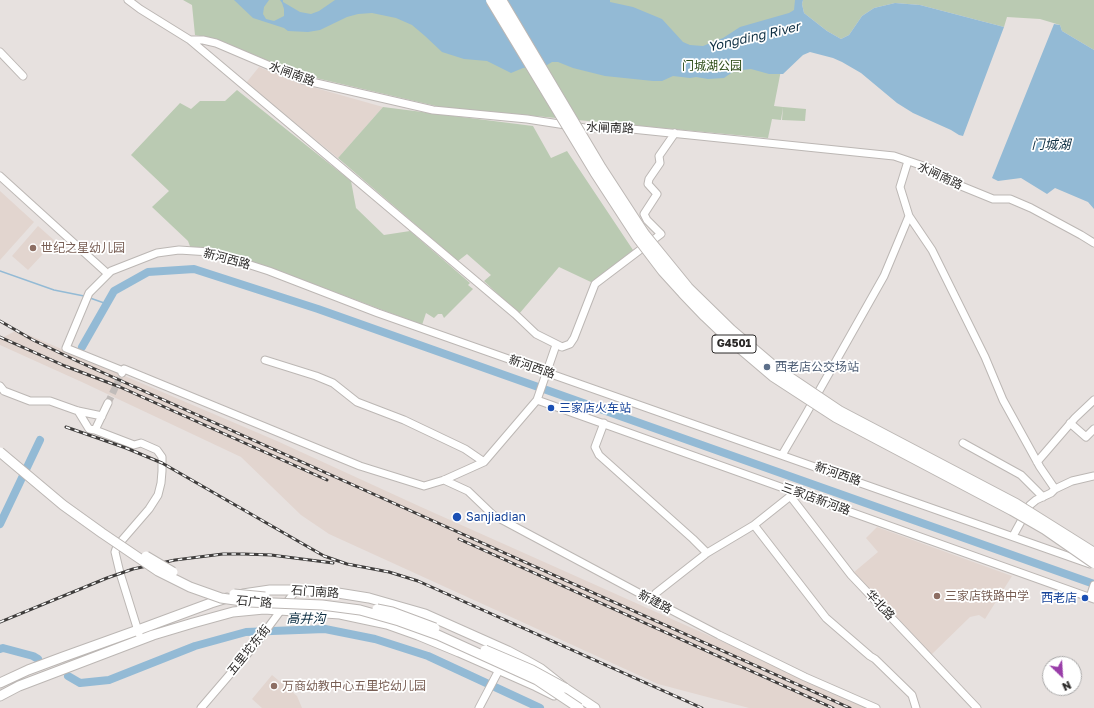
<!DOCTYPE html>
<meta charset="utf-8">
<style>
body{margin:0}
#map{position:relative;width:1094px;height:708px;overflow:hidden;background:#e7e1df;font-family:"Golos Text",sans-serif}
canvas{display:block}
.north{position:absolute;left:1042px;top:656px;width:40px;height:40px;box-sizing:border-box;background:#fff;border:1px solid #aaa9a9;border-radius:50%;rotate:155deg;font-size:11px;font-weight:700;line-height:16px;text-align:center;color:#2b2928}
.north::after{content:'';display:block;margin:auto;width:14px;height:18px;background:#993da8;clip-path:polygon(50% 0,100% 100%,50% 72%,0 100%)}
</style>
<div id="map">
<canvas width="1094" height="708"></canvas>
<div class="north">N</div>
</div>
<script>
const g = document.querySelector('canvas').getContext('2d');
g.lineJoin = 'round';
function fillPath(path, color) {
  g.fillStyle = color;
  g.fill(path, 'evenodd');
}
function toPath(rows) {
  const path = new Path2D();
  for (const r of rows) {
    path.moveTo(r[0], r[1]);
    for (let i = 2; i < r.length; i += 2) path.lineTo(r[i], r[i + 1]);
  }
  return path;
}
function trace(path, color, width, dash) {
  g.strokeStyle = color;
  g.lineWidth = width;
  g.lineCap = dash ? 'butt' : 'round';
  g.setLineDash(dash || []);
  g.stroke(path);
}
function label(font, color, halo, rows, align = 'center') {
  g.font = font + ' "Golos Text","Noto Sans SC",sans-serif';
  g.lineWidth = 3.5;
  g.setLineDash([]);
  g.textBaseline = 'middle';
  g.strokeStyle = halo;
  g.fillStyle = color;
  for (const [text, x, y, turn = 0] of rows) {
    g.save();
    g.translate(x, y);
    g.rotate((+turn || 0) * Math.PI / 180);
    g.textAlign = isNaN(turn) ? turn : align;
    if (halo) g.strokeText(text, 0, 0);
    g.fillText(text, 0, 0);
    g.restore();
  }
}
fillPath(toPath([
 [259,67,298,83,383,107,338,158,246,83],
 [0,191,34,222,0,260],
 [38,226,55,241,28,270,12,256],
 [17,330,277,441,421,507,871,708,749,708,658,684,329,534,301,515,241,457,84,383,0,345,0,339],
 [877,527,1012,576,985,619,979,615,970,617,931,655,853,573,878,552,866,538],
 [272,675,297,696,302,708,262,708,252,699]
]), '#e2d5cf');
fillPath(toPath([
 [183,0,801,0,791,19,774,106,783,107,781,120,772,119,768,138,440,107,303,75,215,39,195,35,192,5],
 [803,0,1094,0,1094,50,1062,31,1060,25,1040,19,1007,17,1004,27,920,5,895,3,874,8,862,16,849,35,841,39,827,31,804,13,802,4],
 [237,90,351,181,356,208,384,235,410,231,470,283,468,285,473,289,444,318,442,314,438,314,434,318,426,313,422,325,279,271,210,250,191,249,188,241,152,207,169,191,131,155,180,103,191,109,200,101,225,101],
 [383,107,533,126,551,158,567,151,633,250,593,283,559,267,519,314,484,281,491,275,467,254,458,261,338,158],
 [783,107,806,109,805,121,782,120]
]), '#bacab2');
fillPath(toPath([
 [234,0,269,0,264,7,263,14,266,19,274,21,284,16,284,9,282,3,280,0,283,0,283,2,300,12,311,14,319,11,335,0,610,0,610,2,633,7,662,19,683,42,690,45,703,46,723,38,740,27,789,13,794,10,795,0,803,0,802,4,804,13,827,31,841,39,849,35,862,16,874,8,895,3,920,5,1004,27,963,136,959,135,951,130,913,113,897,103,861,73,842,62,833,58,810,52,803,55,783,74,769,74,751,69,734,71,724,78,708,79,696,77,690,78,673,76,662,81,653,81,605,76,573,68,558,62,552,62,547,65,523,68,511,73,487,61,464,59,442,52,425,36,412,25,396,18,372,13,358,14,347,17,320,30,308,32,288,31,284,28,253,18],
 [1054,24,1060,25,1062,31,1094,50,1094,209,1088,202,1055,188,1047,194,1021,178,998,181,992,178]
]), '#93bad5');
trace(toPath([
 [0,271,54,290,84,296],
 [90,298,107,304]
]), '#93bad5', 1.5);
trace(toPath([
 [82,347,114,291,148,272,194,269,318,309,1094,584],
 [0,524,40,440],
 [0,649,3,648,33,656,38,659],
 [68,676,80,683,109,680,195,646,246,632,325,629,375,639,428,656,540,708]
]), '#93bad5', 8);
trace(toPath([
 [108,403,122,373]
]), '#c1bcba', 7, [7, 3.5]);
const minor = toPath([
 [128,0,140,9,190,40,203,40,216,43,303,80,433,110,527,119,585,128,622,128,894,156,929,168,939,177,993,199,1010,199,1031,208,1081,235,1094,243],
 [190,40,515,314,536,334,562,347,570,344,574,338,595,284,661,234,647,220,644,214,657,194,648,184,649,179,660,163,659,156,675,133],
 [0,52,23,76],
 [0,176,108,274],
 [909,216,932,250,985,357,1003,400,1040,467,1055,489],
 [265,360,316,376,333,383,357,402,404,420,465,449,484,462],
 [123,371,66,348,89,293,111,271,157,253,179,250,210,252,269,271,378,313,1090,564],
 [122,373,124,369,360,466,424,486,444,480,484,462,537,400],
 [0,386,4,391,30,401,50,401,78,411,102,416],
 [537,400,1094,599],
 [537,400,556,345],
 [78,411,89,429,95,430,134,445,141,443,157,450,162,457,162,471,161,483,158,495,149,509,117,546,115,552,120,573,139,634],
 [604,423,595,447,599,455,693,539,707,553],
 [1070,423,1086,437,1094,429],
 [95,430,108,403],
 [963,443,1021,475,1043,497],
 [782,455,806,414,884,276,909,216,900,187,908,161],
 [1037,462,1075,418,1094,400],
 [444,480,468,491,493,515,652,600,719,635,805,677,876,708],
 [791,497,851,575,977,708],
 [754,525,826,618,870,656,875,659,912,695,916,708],
 [1013,536,1030,505,1036,500,1051,493,1055,489,1072,481,1094,476],
 [1090,597,1094,585],
 [652,600,656,593,707,553,754,525,793,494],
 [201,708,255,645,296,590],
 [479,708,499,670]
]);
const major = toPath([
 [243,594,270,590,296,590,338,593,369,598,425,614,508,651,525,660,541,669,565,688,595,708],
 [0,683,28,670,63,657,138,630,211,603,227,598],
 [0,696,19,686,153,635,193,623,233,612,264,609,340,614,387,624,418,635,459,652,536,686,554,695]
]);
trace(minor, '#bcb7b4', 9);
trace(major, '#bcb7b4', 11);
trace(minor, '#fff', 7);
trace(major, '#fff', 9);
const rail = toPath([
 [0,321,33,340,77,361,850,708],
 [0,337,65,366,120,387,327,480],
 [66,427,126,448,162,463,324,556,347,564,389,572,418,581,702,708],
 [459,539,833,708],
 [0,622,107,578,133,569,175,560,223,554,244,554,271,555,333,563]
]);
trace(rail, '#3f3d3c', 3);
trace(rail, '#fff', 1.5, [4.5]);
const majorBridge = toPath([
 [0,452,63,505,102,533,158,571,190,587,221,598,249,602,322,605,360,610,399,621,438,635,537,680,579,708],
 [146,556,173,572],
 [234,594,265,597],
 [377,609,392,612,435,628],
 [485,650,532,670,565,688]
]);
const highwayBridge = toPath([
 [491,0,595,172,638,238,663,271,683,293,705,316,726,336,773,376,836,417,1012,510,1045,529,1094,563],
 [501,0,601,168,644,234,688,288,731,330,778,370,839,411,1016,504,1094,553]
]);
trace(majorBridge, '#bcb7b4', 11, []);
trace(highwayBridge, '#bcb7b4', 12, []);
trace(majorBridge, '#fff', 9);
trace(highwayBridge, '#fff', 10);
for (const [x, y, r, color] of [
 [33,248,4,"#8d6e63"],
 [767,367,4,"#5c6f8a"],
 [551,408,4,"#1a4fb4"],
 [457,517,5,"#1a4fb4"],
 [937,596,4,"#8d6e63"],
 [1085,598,4,"#1a4fb4"],
 [274,686,4,"#8d6e63"]
]) {
  const dot = new Path2D();
  dot.arc(x, y, r, 0, 2 * Math.PI);
  g.fillStyle = color;
  g.fill(dot);
  trace(dot, '#fff', 1.5);
}
for (const [x, y, w] of [
 [734,344,44]
]) {
  const box = new Path2D();
  box.roundRect(x - w / 2, y - 9, w, 18, 3);
  g.fillStyle = '#fff';
  g.fill(box);
  trace(box, '#2b2928', 1);
}
label('bold 11px', '#2b2928', null, [
 ["G4501",734,344]
]);
label('12px', '#2b4a15', '#fff', [
 ["门城湖公园",712,66]
]);
label('12px', '#2b2928', '#fff', [
 ["水闸南路",292,74,20],
 ["水闸南路",610,128,2],
 ["水闸南路",940,176,25],
 ["新河西路",227,259,15],
 ["新河西路",532,367,19],
 ["新河西路",838,474,19],
 ["三家店新河路",816,499,20],
 ["石门南路",315,592,4],
 ["石广路",254,602,5],
 ["新建路",655,602,28],
 ["华北路",880,605,47],
 ["五里坨东街",249,650,-51]
]);
label('12px', '#785e54', '#fff', [
 ["世纪之星幼儿园",41,248],
 ["三家店铁路中学",945,596],
 ["万商幼教中心五里坨幼儿园",282,686]
], 'left');
label('12px', '#4e5e75', '#fff', [
 ["西老店公交场站",775,367]
], 'left');
label('12px', '#164399', '#fff', [
 ["三家店火车站",559,408],
 ["Sanjiadian",466,517],
 ["西老店",1077,598,"right"]
], 'left');
label('italic 13px', '#0e2f43', '#fff', [
 ["Yongding River",754,37,-13],
 ["门城湖",1051,145],
 ["高井沟",306,619]
]);
</script>
